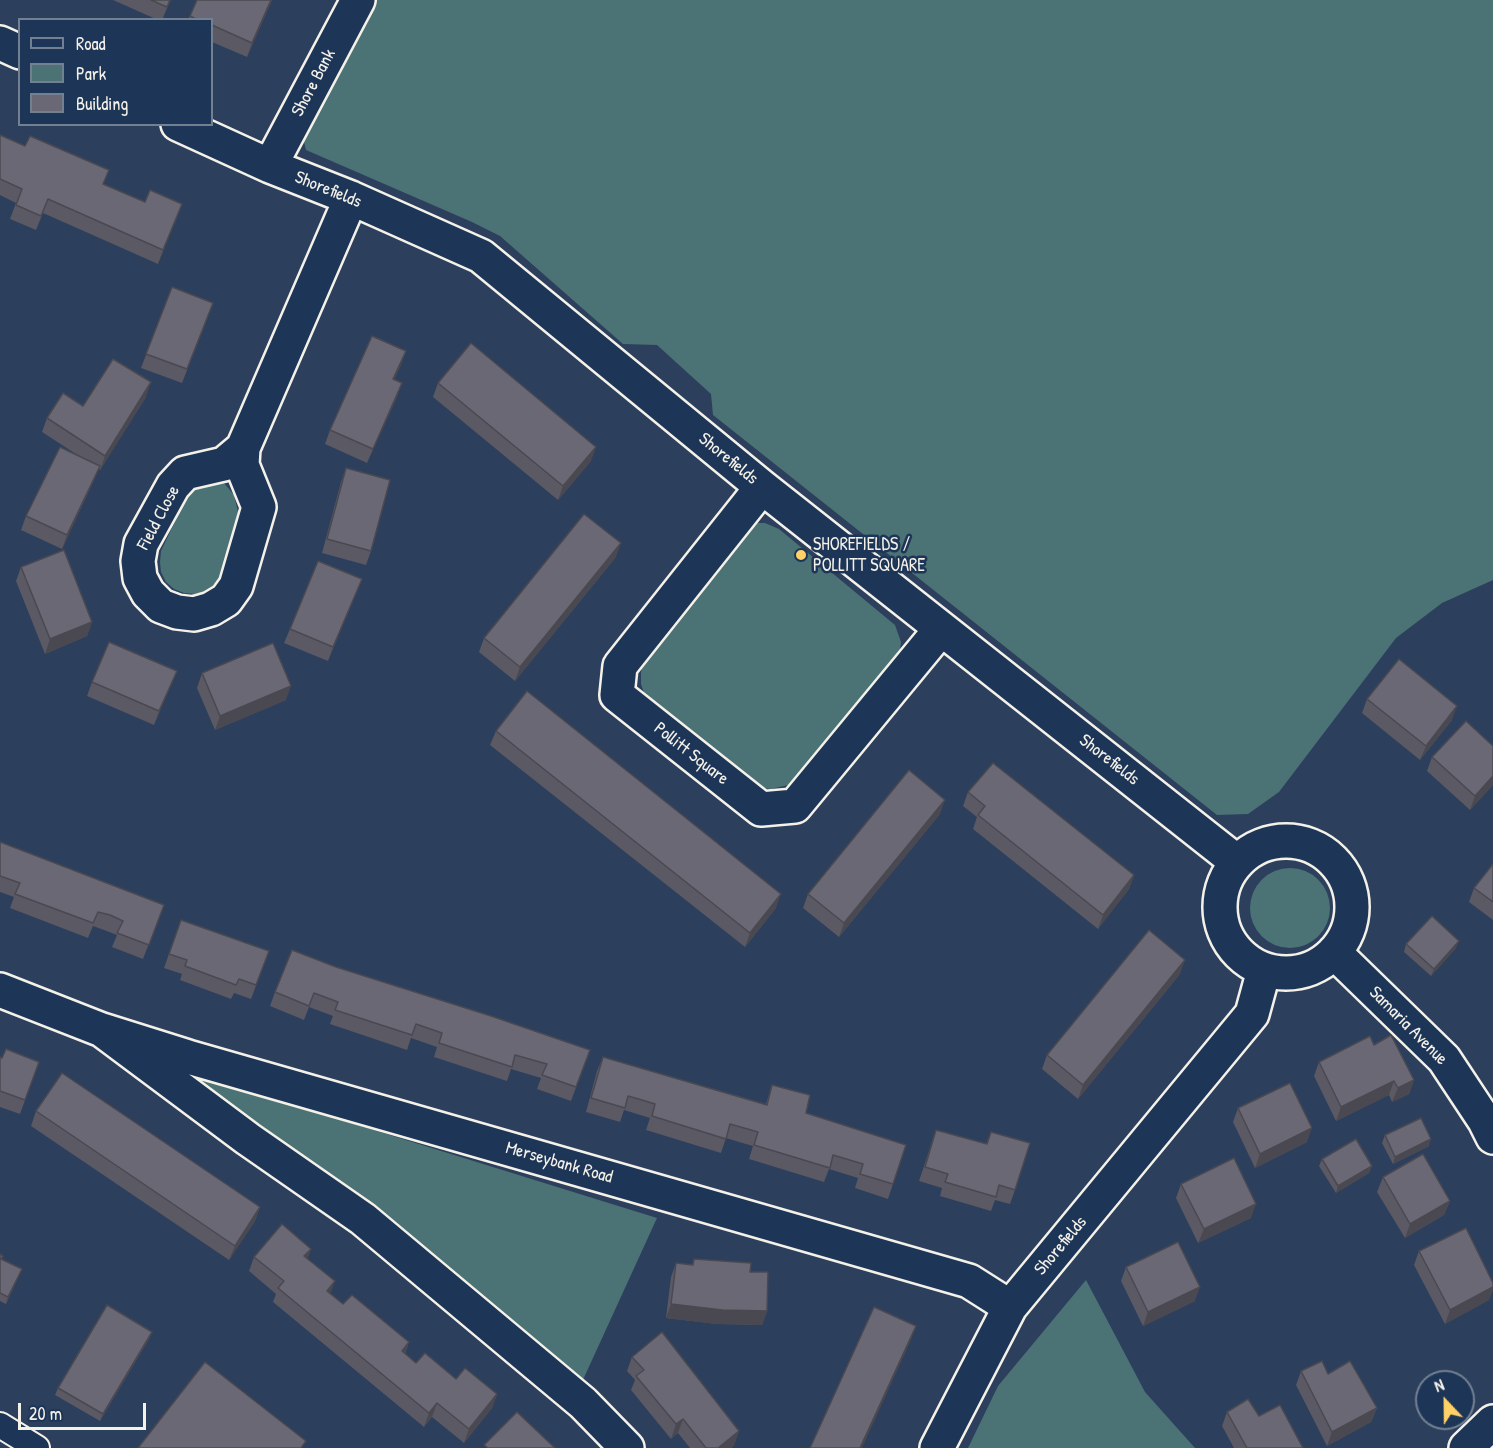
<!DOCTYPE html>
<style>
body{margin:0}
#map{position:relative;width:1493px;height:1448px;overflow:hidden;background:#2c3f5d;font-family:"Patrick Hand",sans-serif}
canvas{display:block}
.legend{position:absolute;left:18px;top:18px;width:195px;height:108px;box-sizing:border-box;background:#1d3557;border:2px solid #738091;margin:0;padding:8px 10px;list-style:none;font-size:18px;color:#f4f1e8}
.legend li{display:flex;align-items:center;gap:12px;height:30px}
.legend b{width:30px;border:2px solid #738091}
.north{position:absolute;left:1415px;top:1370px;width:60px;height:60px;box-sizing:border-box;background:#1d3557;border:2px solid #738091;border-radius:50%;rotate:338deg;font-size:16px;font-weight:700;line-height:24px;text-align:center;color:#f4f1e8}
.north::after{content:'';display:block;margin:auto;width:21px;height:27px;background:#ffd166;clip-path:polygon(50% 0,100% 100%,50% 72%,0 100%)}
.scale{position:absolute;left:18px;top:1403px;width:128px;height:27px;box-sizing:border-box;border:3px solid #f4f1e8;border-top:0;padding-left:8px;font-size:18px;line-height:21px;white-space:nowrap;color:#f4f1e8;-webkit-text-stroke:4px #1d3557;paint-order:stroke}
</style>
<div id="map">
<canvas width="1493" height="1448"></canvas>
<ul class="legend">
<li><b style="height:8px;background:#1d3557"></b>Road</li>
<li><b style="height:16px;background:#4b7275"></b>Park</li>
<li><b style="height:16px;background:#6a6874"></b>Building</li>
</ul>
<div class="north">N</div>
<div class="scale">20 m</div>
</div>
<script>
const g = document.querySelector('canvas').getContext('2d');
g.lineJoin = 'round';
function fillPath(path, color) {
  g.fillStyle = color;
  g.fill(path, 'evenodd');
}
function toPath(rows) {
  const path = new Path2D();
  for (const r of rows) {
    if (r.length === 3) {
      path.moveTo(r[0] + r[2], r[1]);
      path.arc(r[0], r[1], r[2], 0, 2 * Math.PI);
      continue;
    }
    path.moveTo(r[0], r[1]);
    for (let i = 2; i < r.length; i += 2) path.lineTo(r[i], r[i + 1]);
  }
  return path;
}
function trace(path, color, width, dash) {
  g.strokeStyle = color;
  g.lineWidth = width;
  g.lineCap = dash ? 'butt' : 'round';
  g.setLineDash(dash || []);
  g.stroke(path);
}
function label(font, color, halo, rows, align = 'center') {
  g.font = font + ' "Patrick Hand",sans-serif';
  g.lineWidth = 5;
  g.setLineDash([]);
  g.textBaseline = 'middle';
  g.strokeStyle = halo;
  g.fillStyle = color;
  for (const [text, x, y, turn = 0] of rows) {
    g.save();
    g.translate(x, y);
    g.rotate((+turn || 0) * Math.PI / 180);
    g.textAlign = isNaN(turn) ? turn : align;
    if (halo) g.strokeText(text, 0, 0);
    g.fillText(text, 0, 0);
    g.restore();
  }
}
fillPath(toPath([
 [376,0,1493,0,1493,580,1442,603,1396,638,1279,792,1248,814,1217,815,713,415,711,394,657,345,623,344,500,236,472,222,306,150,303,138],
 [210,480,224,483,234,495,239,516,222,578,215,586,206,592,195,594,184,593,174,589,166,582,161,572,160,562,161,551,188,494,201,483],
 [757,523,765,523,779,529,895,625,901,642,900,650,896,657,793,784,771,789,760,788,652,705,645,696,641,684,641,672,644,660,750,525],
 [1290,908,40],
 [203,1077,657,1218,582,1382,194,1082],
 [1086,1280,1145,1392,1195,1448,968,1448,998,1386]
]), '#4b7275');
const service = toPath([
 [0,1425,37,1448]
]);
const minor = toPath([
 [0,43,20,52],
 [178,124,270,166,351,198,481,256,762,487,1237,862],
 [270,166,358,0],
 [243,448,224,464,185,473,173,486,141,544,138,561,140,578,148,593,161,606,177,612,194,614,211,609,226,600,236,586,259,507,242,465,243,448,351,198],
 [762,487,620,666,617,695,761,809,795,806,941,629],
 [1286,907,66],
 [1334,952,1444,1059,1485,1121,1493,1137],
 [0,990,102,1030,248,1139,363,1219,583,1403,627,1448],
 [102,1030,188,1057,969,1281,1010,1307],
 [937,1448,1010,1307,1252,1014,1264,970],
 [1466,1448,1493,1422]
]);
trace(service, '#f4f1e8', 28);
trace(minor, '#f4f1e8', 38);
trace(service, '#1d3557', 24);
trace(minor, '#1d3557', 33);
fillPath(toPath([
 [113,0,171,0,162,20,158,20],
 [197,0,272,0,247,57,212,42,212,20,188,20],
 [0,135,104,185,145,202,182,204,158,264,43,213,36,230,10,219,16,203,0,195],
 [172,287,208,317,182,383,141,368],
 [401,365,394,379,397,397,367,463,325,444,330,430],
 [438,383,591,461,558,500,433,397],
 [146,397,100,470,99,469,94,480,62,549,21,530,26,516,79,456,42,432,47,418,83,406],
 [346,468,371,551,366,565,322,553,341,482],
 [616,557,515,681,479,652,484,638],
 [21,567,92,622,87,636,45,654,16,581],
 [362,579,328,661,284,643,290,629],
 [177,671,171,685,154,725,87,696,92,682],
 [202,673,286,700,215,730,197,688],
 [1367,699,1452,720,1420,760,1362,713],
 [496,731,776,908,745,947,490,745],
 [1432,757,1493,785,1470,810,1427,771],
 [968,792,1134,875,1129,889,1098,929,973,829,977,817,963,806],
 [940,814,839,937,803,908,808,894],
 [0,842,164,905,143,959,112,947,117,935,104,930,93,926,88,938,10,908,14,897,0,892],
 [1493,864,1493,920,1469,902,1474,888],
 [181,920,269,951,251,999,234,993,231,999,180,980,182,974,164,968],
 [1406,944,1456,948,1431,976,1404,952],
 [336,967,590,1050,571,1101,537,1089,541,1078,511,1069,507,1081,434,1057,437,1047,411,1038,407,1050,330,1024,333,1016,309,1007,304,1020,270,1006,275,992],
 [1180,974,1078,1099,1042,1069,1047,1055],
 [1374,1045,1414,1080,1409,1094,1392,1102,1389,1095,1336,1121,1314,1076,1319,1062],
 [0,1057,39,1062,20,1114,0,1107],
 [603,1057,766,1104,772,1085,806,1113,893,1184,888,1199,855,1188,858,1178,829,1169,824,1182,749,1159,753,1146,739,1142,726,1138,721,1153,646,1130,650,1118,624,1110,620,1122,586,1112,597,1071],
 [1238,1108,1307,1142,1255,1168,1233,1122],
 [36,1111,260,1207,255,1221,229,1260,31,1126],
 [936,1130,986,1144,991,1132,1015,1190,1010,1204,995,1200,991,1211,940,1196,942,1188,919,1181],
 [1385,1135,1429,1146,1393,1164,1382,1143],
 [1322,1159,1372,1166,1369,1173,1336,1193,1319,1166],
 [1383,1177,1450,1201,1444,1215,1405,1238,1377,1192],
 [1181,1184,1251,1218,1198,1243,1176,1198],
 [311,1249,307,1259,330,1293,343,1304,409,1342,405,1354,416,1363,497,1394,492,1408,464,1443,432,1417,424,1427,273,1302,276,1294,249,1271,254,1257],
 [1419,1251,1489,1300,1445,1324,1414,1265],
 [0,1254,2,1259,22,1269,6,1304,0,1301],
 [694,1259,750,1272,767,1311,762,1325,717,1324,666,1318,671,1277,676,1263,692,1265],
 [1126,1267,1195,1301,1143,1326,1121,1281],
 [152,1332,149,1339,100,1421,55,1395,58,1388],
 [632,1357,739,1431,734,1445,731,1448,690,1448,678,1433,671,1439,631,1390,635,1380,627,1371],
 [1301,1371,1328,1374,1377,1408,1371,1422,1327,1446,1296,1385],
 [1227,1412,1259,1416,1303,1448,1234,1448,1222,1426]
]), '#5b5964');
fillPath(toPath([
 [170,0,171,0,162,20,167,7],
 [271,0,272,0,247,57,252,43],
 [182,204,177,218,158,264,163,250],
 [406,351,401,365,388,393,393,379],
 [151,382,146,397,100,470,105,456],
 [402,383,397,397,367,463,373,449],
 [596,447,591,461,558,500,563,486],
 [100,466,94,480,62,549,67,535],
 [621,543,616,557,515,681,520,667],
 [362,579,356,593,328,661,333,647],
 [92,622,87,636,45,654,50,639],
 [177,671,171,685,154,725,159,711],
 [291,686,286,700,215,730,220,716],
 [1457,706,1452,720,1420,760,1426,746],
 [1493,776,1493,785,1470,810,1475,796],
 [945,800,940,814,839,937,844,923],
 [1134,875,1129,889,1098,929,1103,915],
 [781,894,776,908,745,947,750,933],
 [1459,941,1456,948,1431,976,1434,969],
 [1185,960,1180,974,1078,1099,1083,1085],
 [1414,1080,1409,1094,1392,1102,1398,1088],
 [1394,1081,1389,1095,1336,1121,1341,1107],
 [1312,1128,1307,1142,1255,1168,1260,1154],
 [1431,1139,1429,1146,1393,1164,1395,1157],
 [1372,1166,1369,1173,1336,1193,1338,1186],
 [1450,1201,1444,1215,1405,1238,1410,1224],
 [1256,1204,1251,1218,1198,1243,1204,1229],
 [260,1207,255,1221,229,1260,235,1246],
 [311,1249,306,1263,304,1256],
 [22,1269,19,1276,6,1304,8,1297],
 [335,1281,330,1295,327,1291],
 [1200,1287,1195,1301,1143,1326,1148,1312],
 [1493,1287,1493,1290,1489,1300,1445,1324,1450,1310],
 [671,1304,767,1311,762,1325,717,1324,666,1318],
 [916,1326,911,1340,862,1448,860,1448],
 [152,1332,149,1339,100,1421,103,1414],
 [409,1342,404,1356,402,1351],
 [497,1394,492,1408,464,1443,469,1429],
 [437,1403,432,1417,424,1427,429,1413],
 [1377,1408,1371,1422,1327,1446,1332,1432],
 [683,1419,678,1433,671,1439,676,1424],
 [739,1431,734,1445,731,1448,718,1448]
]), '#4a4951');
const building = toPath([
 [151,0,170,0,167,7,151,0],
 [197,0,271,0,252,43,212,25,212,20,198,20,190,16,197,0],
 [0,135,25,146,30,136,109,170,103,184,145,202,150,190,182,204,163,250,48,199,41,216,16,205,22,189,0,179,0,135],
 [172,287,213,303,187,369,146,354,172,287],
 [372,336,406,351,393,379,402,383,373,449,330,430,372,336],
 [471,343,596,447,563,486,438,383,471,343],
 [113,359,151,382,105,456,47,418,63,393,83,406,113,359],
 [60,447,100,466,67,535,26,516,60,447],
 [346,468,390,480,371,551,327,539,346,468],
 [584,514,621,543,520,667,484,638,584,514],
 [64,550,92,622,50,639,21,567,64,550],
 [318,561,362,579,333,647,290,629,318,561],
 [109,642,177,671,159,711,92,682,109,642],
 [273,643,291,686,220,716,202,673,273,643],
 [1399,659,1457,706,1426,746,1367,699,1399,659],
 [527,691,781,894,750,933,496,731,527,691],
 [1466,721,1493,746,1493,776,1475,796,1432,757,1466,721],
 [993,763,1134,875,1103,915,978,815,985,806,968,792,993,763],
 [909,770,945,800,844,923,808,894,909,770],
 [0,842,164,905,149,945,117,933,123,921,110,915,98,912,93,923,15,894,20,883,0,876,0,842],
 [1493,864,1493,902,1474,888,1493,864],
 [1432,916,1459,941,1434,969,1406,944,1432,916],
 [181,920,269,951,256,985,239,979,236,985,185,966,187,960,169,954,181,920],
 [1149,930,1185,960,1083,1085,1047,1055,1149,930],
 [292,950,336,967,491,1016,590,1050,576,1087,542,1075,547,1064,515,1055,512,1067,439,1043,442,1033,416,1024,412,1035,335,1010,338,1002,314,993,309,1006,275,992,292,950],
 [1391,1035,1414,1080,1398,1088,1394,1081,1341,1107,1319,1062,1370,1036,1374,1045,1391,1035],
 [6,1049,39,1062,25,1100,0,1091,0,1057,2,1058,6,1049],
 [603,1057,767,1105,772,1085,810,1095,806,1113,906,1145,893,1184,860,1174,863,1164,833,1155,830,1168,754,1145,758,1132,730,1124,726,1139,652,1116,655,1104,642,1100,628,1096,625,1108,591,1098,603,1057],
 [62,1073,260,1207,235,1246,36,1111,62,1073],
 [1290,1083,1312,1128,1260,1154,1238,1108,1290,1083],
 [1421,1118,1431,1139,1395,1157,1385,1135,1421,1118],
 [936,1130,987,1144,991,1132,1030,1143,1015,1190,999,1185,996,1197,945,1182,948,1174,925,1167,936,1130],
 [1356,1139,1372,1166,1338,1186,1322,1159,1356,1139],
 [1423,1154,1450,1201,1410,1224,1383,1177,1423,1154],
 [1234,1158,1256,1204,1204,1229,1181,1184,1234,1158],
 [282,1224,311,1249,304,1256,335,1281,327,1291,343,1304,352,1295,409,1342,402,1351,416,1363,425,1353,456,1379,465,1368,497,1394,469,1429,437,1403,429,1413,278,1288,284,1281,254,1257,282,1224],
 [1466,1228,1493,1283,1493,1287,1450,1310,1419,1251,1466,1228],
 [1178,1242,1200,1287,1148,1312,1126,1267,1178,1242],
 [0,1254,3,1256,1,1259,22,1269,8,1297,0,1293,0,1254],
 [694,1259,751,1263,750,1272,768,1272,767,1311,722,1310,671,1304,676,1263,693,1265,694,1259],
 [107,1305,152,1332,103,1414,58,1388,107,1305],
 [874,1307,916,1326,860,1448,810,1448,874,1307],
 [662,1332,739,1431,718,1448,706,1448,683,1419,676,1424,636,1376,644,1370,632,1357,662,1332],
 [1322,1361,1328,1374,1350,1361,1377,1408,1332,1432,1301,1371,1322,1361],
 [205,1362,306,1441,301,1448,138,1448,205,1362],
 [1248,1399,1259,1416,1280,1405,1303,1448,1247,1448,1227,1412,1248,1399],
 [517,1412,555,1448,488,1448,484,1445,517,1412]
]);
fillPath(building, '#6a6874');
trace(building, '#4a4951', 1.5);
for (const [x, y, r, color] of [
 [801,555,6,"#ffd166"]
]) {
  const dot = new Path2D();
  dot.arc(x, y, r, 0, 2 * Math.PI);
  g.fillStyle = color;
  g.fill(dot);
  trace(dot, '#1d3557', 2);
}
label('18px', '#f4f1e8', '#1d3557', [
 ["Shore Bank",314,83,-62],
 ["Shorefields",328,190,22],
 ["Shorefields",728,459,39],
 ["Field Close",159,518,-62],
 ["Pollitt Square",691,754,38],
 ["Shorefields",1109,760,38],
 ["Samaria Avenue",1408,1026,45],
 ["Merseybank Road",559,1163,16],
 ["Shorefields",1061,1246,-50]
]);
label('18px', '#f4f1e8', '#1d3557', [
 ["SHOREFIELDS /",813,545],
 ["POLLITT SQUARE",813,566]
], 'left');
</script>
